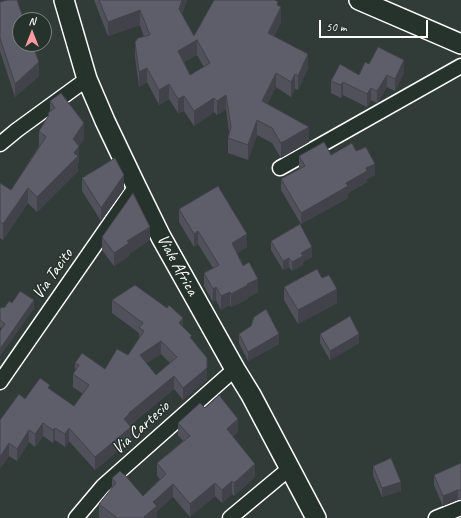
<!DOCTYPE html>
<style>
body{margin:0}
#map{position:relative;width:461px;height:518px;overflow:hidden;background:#313c39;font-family:Caveat,sans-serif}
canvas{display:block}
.north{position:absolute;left:12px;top:12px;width:40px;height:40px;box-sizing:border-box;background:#26332d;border:1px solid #7d8581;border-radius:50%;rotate:0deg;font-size:11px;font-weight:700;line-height:16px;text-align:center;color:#fff}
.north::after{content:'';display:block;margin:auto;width:14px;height:18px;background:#ff9aa2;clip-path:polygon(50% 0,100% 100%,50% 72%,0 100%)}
.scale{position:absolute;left:319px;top:20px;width:109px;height:18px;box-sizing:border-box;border:2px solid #fff;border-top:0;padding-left:5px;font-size:12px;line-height:14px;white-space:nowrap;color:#fff;-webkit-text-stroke:3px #26332d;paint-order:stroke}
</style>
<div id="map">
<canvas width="461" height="518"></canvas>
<div class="north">N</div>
<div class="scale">50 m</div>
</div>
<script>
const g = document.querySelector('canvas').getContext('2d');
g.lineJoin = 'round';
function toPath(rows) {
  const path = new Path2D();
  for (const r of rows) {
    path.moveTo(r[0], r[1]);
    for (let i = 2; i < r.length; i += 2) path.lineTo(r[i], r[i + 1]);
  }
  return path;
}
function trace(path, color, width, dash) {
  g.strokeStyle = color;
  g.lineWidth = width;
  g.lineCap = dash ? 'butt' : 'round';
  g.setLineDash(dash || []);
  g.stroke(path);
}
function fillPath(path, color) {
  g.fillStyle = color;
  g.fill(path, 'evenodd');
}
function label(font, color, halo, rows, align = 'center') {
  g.font = font + ' Caveat,sans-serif';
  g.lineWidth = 3;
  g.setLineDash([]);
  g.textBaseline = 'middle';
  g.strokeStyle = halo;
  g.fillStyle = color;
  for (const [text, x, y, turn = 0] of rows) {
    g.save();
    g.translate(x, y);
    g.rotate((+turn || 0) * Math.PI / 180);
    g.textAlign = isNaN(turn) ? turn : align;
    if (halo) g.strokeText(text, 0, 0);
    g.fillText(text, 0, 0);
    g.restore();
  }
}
const minor = toPath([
 [0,144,17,130,87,79],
 [280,168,461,66],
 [0,382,136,186],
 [76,518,103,486,235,369],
 [230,518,290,468],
 [436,518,461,508]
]);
const secondary = toPath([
 [64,0,87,79,105,121,136,186,161,237,235,369,251,395,316,518],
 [359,0,461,44]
]);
trace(minor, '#fff', 17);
trace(secondary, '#fff', 22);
trace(minor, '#26332d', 14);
trace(secondary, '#26332d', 19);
fillPath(toPath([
 [94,0,187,0,182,14,194,36,278,6,281,22,274,36,308,68,298,90,295,89,291,97,276,87,267,104,309,142,281,158,272,143,257,135,248,160,228,153,228,138,229,132,226,109,217,115,214,112,194,126,184,111,178,113,169,99,159,105,147,82,139,87,135,57,135,42,144,37,140,25,108,36],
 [197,55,204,67,190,75,184,62],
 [0,2,39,76,15,97,0,51],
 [369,64,404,73,395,91,387,87,377,103,371,100,367,107,343,95,341,98,331,93,331,81,359,75],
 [50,101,84,139,79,146,79,162,78,164,78,171,37,212,28,203,3,240,0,238,0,183,11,190,39,146,39,131,48,117,48,113,50,111],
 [356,151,375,175,367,179,367,182,348,193,348,198,301,224,281,190,281,179,300,168,299,167,299,156,331,155],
 [82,178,124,189,101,221,82,191],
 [179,209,247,247,237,253,258,292,248,297,248,299,231,307,230,305,221,310,216,300,213,302,204,286,204,273,213,268,198,244,194,247,179,222],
 [102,237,150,240,129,254,129,256,114,266,102,250],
 [271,241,312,257,303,262,303,265,292,271,289,267,283,270,271,250],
 [322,278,337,303,298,324,284,300,284,287],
 [112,300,183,327,192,340,207,380,183,400,174,389,130,425,131,440,95,470,69,441,65,447,55,440,53,443,43,436,35,447,29,442,17,461,9,456,0,469,25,399,50,389,74,406,83,394,73,387,73,374,75,371,75,363,105,369,128,355,139,338,139,333,112,313],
 [161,354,170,363,156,375,146,363],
 [12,303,34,308,0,356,0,331,2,329,0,327,0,308,5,307],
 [239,334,279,344,248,361,239,343],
 [320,334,359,343,330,360,320,343],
 [205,408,238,432,233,436,255,477,234,496,232,494,222,503,215,496,190,517,173,497,157,511,157,518,100,518,99,517,99,504,112,489,112,478,143,496,160,479,157,476,157,463,183,441,178,435,178,423],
 [461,463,461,500,458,500,443,506,434,485,434,475],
 [373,466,401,491,382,497,373,475]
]), '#51515b');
fillPath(toPath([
 [182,0,187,0,179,23,179,9],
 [278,2,278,13,281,7,281,22,268,48,268,33],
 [140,10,140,25,108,36,108,22],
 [197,40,197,55,178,65,178,51],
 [308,54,308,68,298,90,298,76],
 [404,60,404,73,395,91,395,79],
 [39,62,39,76,15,97,15,84],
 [147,68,147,82,139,87,139,72],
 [276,73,276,87,262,115,262,101],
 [295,74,295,89,291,97,291,82],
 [387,75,387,87,377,103,377,91],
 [343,82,343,95,341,98,341,85],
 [169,84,169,99,159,105,159,90],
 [371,88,371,100,367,107,367,94],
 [226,95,226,109,217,115,217,101],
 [184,96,184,111,178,113,178,99],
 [214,98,214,112,194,126,194,111],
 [257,120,257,135,248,160,248,145],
 [84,123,84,139,77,150,79,146,79,162,78,164,78,171,37,212,37,197],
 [309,127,309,142,281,158,281,143],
 [375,164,375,175,367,179,367,182,348,193,348,198,301,224,301,213,366,168],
 [124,175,124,189,101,221,101,208],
 [28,188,28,203,3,240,3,224],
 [150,227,150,240,129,254,129,256,114,266,114,253,127,241],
 [198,231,198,244,194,247,194,234],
 [247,234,247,247,232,257,232,243],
 [312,247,312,257,303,262,303,265,292,271,292,262,301,253],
 [289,258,289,267,283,270,283,261],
 [258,279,258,292,248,297,248,299,231,307,231,294,247,284],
 [216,287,216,300,213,302,213,289],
 [337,289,337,303,298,324,298,310],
 [230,292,230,305,221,310,221,296],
 [34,300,34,308,0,356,0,349],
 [183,318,183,331,179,323],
 [279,334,279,344,248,361,248,352],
 [359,334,359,343,330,360,330,351],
 [161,341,161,354,140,368,140,355],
 [207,368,207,380,183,400,183,388],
 [174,376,174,389,129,425,124,419,129,413],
 [238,419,238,432,227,442,227,429],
 [43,423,43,436,35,447,35,434],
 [131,427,131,440,95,470,95,457],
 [55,428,55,440,53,443,53,430],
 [69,428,69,441,65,447,65,434],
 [29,430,29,442,17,461,17,449],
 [9,443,9,456,0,469,0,457],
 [255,464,255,477,234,496,234,483],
 [232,481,232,494,222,503,222,490],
 [401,482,401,491,382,497,382,488],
 [215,483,215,496,190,517,190,504],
 [173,484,173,497,157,511,157,518,144,518,144,517,153,502],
 [458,490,458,500,443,506,443,496]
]), '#42424a');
const building = toPath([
 [7,0,17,0,24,20,20,20,20,44,32,44,39,62,15,84,0,38,0,2,7,0],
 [99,0,182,0,179,9,194,36,214,0,275,0,278,2,277,5,281,7,268,33,308,54,298,76,295,74,291,82,276,73,262,101,309,127,281,143,272,128,257,120,248,145,228,138,231,127,226,95,217,101,214,98,194,111,184,96,178,99,169,84,159,90,147,68,139,72,135,42,138,38,150,35,140,10,108,22,99,0],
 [197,40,210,63,190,75,178,51,197,40],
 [378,47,404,60,395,79,387,75,377,91,371,88,367,94,343,82,341,85,331,81,340,64,359,75,365,62,369,64,378,47],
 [61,93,84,123,73,139,79,146,74,153,78,156,37,197,28,188,3,224,0,222,0,183,11,190,46,137,39,131,49,115,48,113,55,108,50,101,61,93],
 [324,142,331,155,352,143,356,151,366,147,375,164,366,168,367,171,346,183,348,186,301,213,281,179,305,166,299,156,324,142],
 [115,158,124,175,101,208,82,178,115,158],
 [218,186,247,234,232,243,243,266,249,262,258,279,247,284,248,285,231,294,230,292,221,296,216,287,213,289,204,273,219,265,198,231,194,234,179,209,218,186],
 [133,193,150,227,127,241,129,243,114,253,102,237,133,193],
 [300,224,312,247,301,253,303,256,292,262,289,258,283,261,271,241,300,224],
 [317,269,322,278,329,275,337,289,298,310,284,287,317,269],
 [135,285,167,308,169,305,183,318,179,323,192,336,190,337,207,358,207,368,183,388,174,376,129,413,129,414,124,419,131,427,95,457,69,428,65,434,55,428,53,430,43,423,35,434,29,430,17,449,9,443,0,457,0,420,19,394,25,399,40,378,50,385,48,388,74,406,89,385,73,374,79,365,75,363,82,353,105,369,117,349,128,355,144,331,139,328,143,323,112,300,135,285],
 [161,341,177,357,156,375,140,355,161,341],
 [20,291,34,300,0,349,0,331,5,324,0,320,0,308,5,307,9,301,12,303,20,291],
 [266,309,279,334,248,352,239,334,251,326,254,317,266,309],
 [350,316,359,334,330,351,320,334,350,316],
 [219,395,238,419,227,429,255,464,234,483,232,481,222,490,215,483,190,504,173,484,153,502,157,506,144,517,146,518,117,518,99,504,116,483,112,478,120,471,123,474,124,474,143,496,166,474,157,463,190,436,178,423,200,403,205,408,219,395],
 [391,458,401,482,382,488,373,466,391,458],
 [461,463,461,490,458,490,443,496,434,475,461,463]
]);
fillPath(building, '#5e5e6a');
trace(building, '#42424a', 1);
label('17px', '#fff', '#26332d', [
 ["Viale Africa",177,265,61],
 ["Via Tacito",53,274,-55],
 ["Via Cartesio",141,428,-42]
]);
</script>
